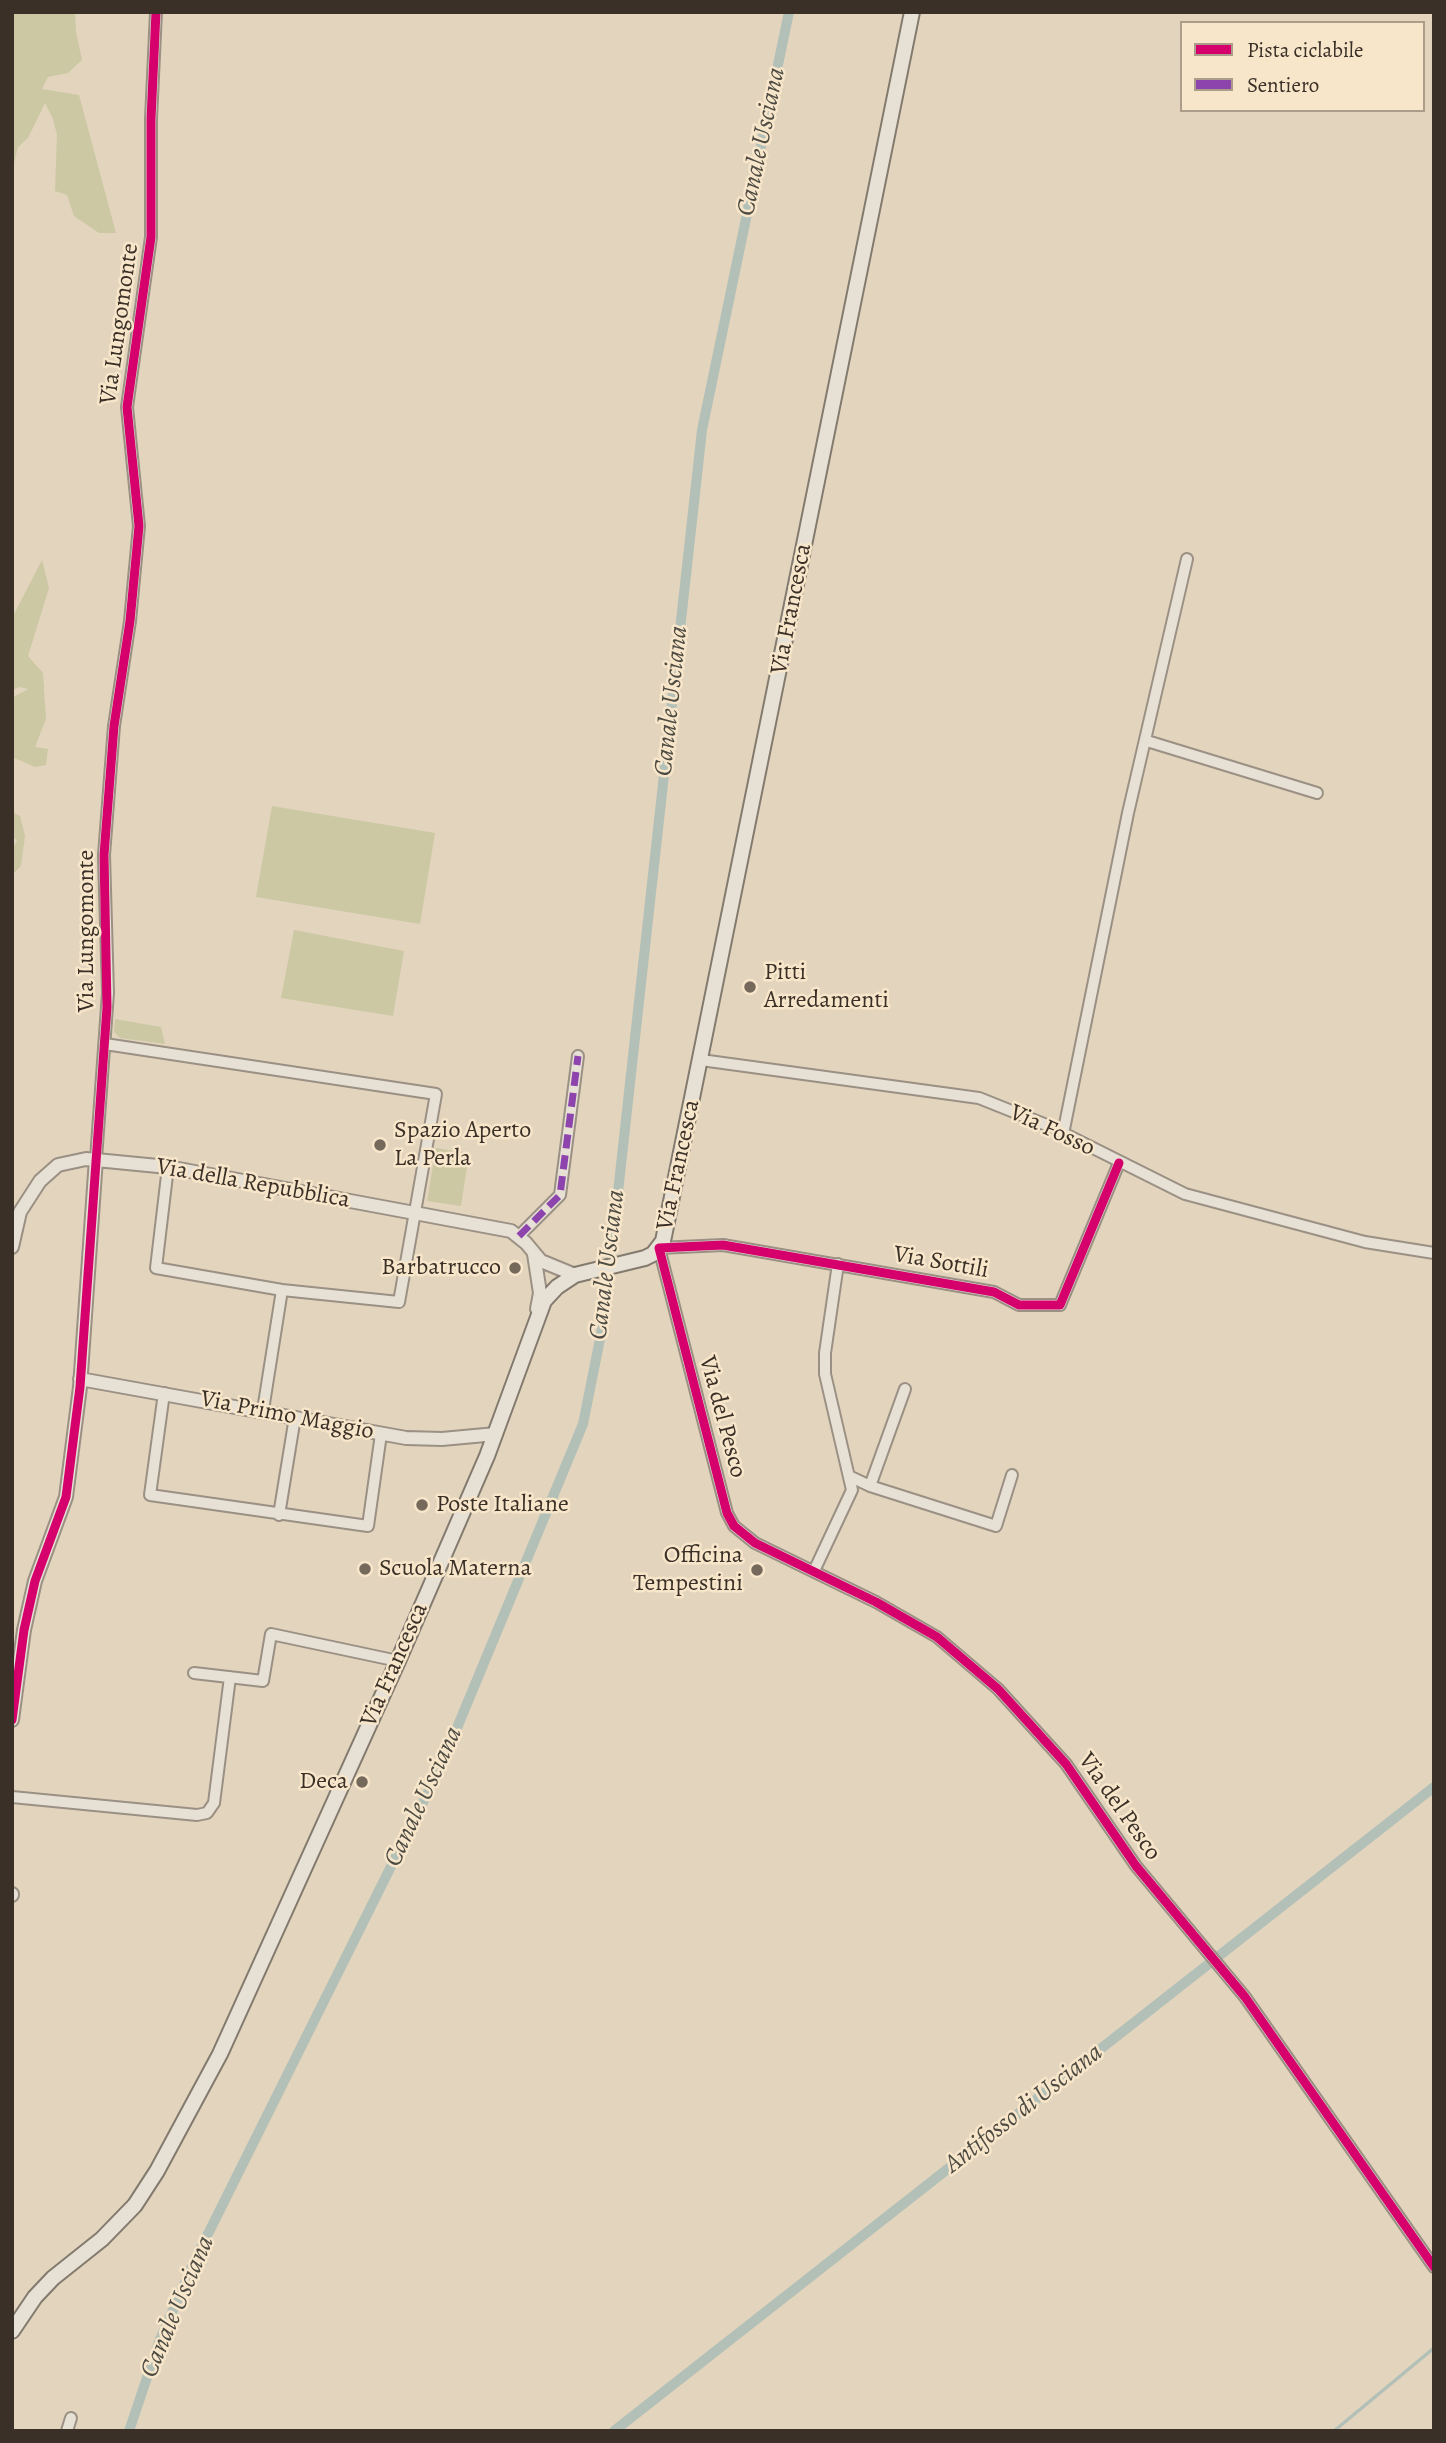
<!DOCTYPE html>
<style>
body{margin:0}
#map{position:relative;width:1446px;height:2443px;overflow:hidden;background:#e3d4bd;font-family:Alegreya,serif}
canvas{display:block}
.frame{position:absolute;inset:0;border:14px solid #3a3027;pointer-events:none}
.legend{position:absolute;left:1180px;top:21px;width:245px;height:91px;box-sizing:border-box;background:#f7e6ca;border:2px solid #ab9d89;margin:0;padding:9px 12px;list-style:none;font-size:21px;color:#3a3027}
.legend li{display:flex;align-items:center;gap:14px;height:35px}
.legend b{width:35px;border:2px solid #ab9d89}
</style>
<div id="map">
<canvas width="1446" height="2443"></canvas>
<div class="frame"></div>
<ul class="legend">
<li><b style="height:9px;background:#d6006c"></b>Pista ciclabile</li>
<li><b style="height:9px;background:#8e44ad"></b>Sentiero</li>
</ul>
</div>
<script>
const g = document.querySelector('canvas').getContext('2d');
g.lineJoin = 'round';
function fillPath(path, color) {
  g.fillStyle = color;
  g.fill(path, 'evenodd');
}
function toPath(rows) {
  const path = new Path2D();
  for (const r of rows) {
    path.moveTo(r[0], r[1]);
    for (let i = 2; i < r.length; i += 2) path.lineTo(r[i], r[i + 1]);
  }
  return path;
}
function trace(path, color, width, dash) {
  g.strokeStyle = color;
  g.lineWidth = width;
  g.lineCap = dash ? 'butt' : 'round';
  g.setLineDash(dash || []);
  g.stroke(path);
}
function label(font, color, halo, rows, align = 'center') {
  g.font = font + ' Alegreya,serif';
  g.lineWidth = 5;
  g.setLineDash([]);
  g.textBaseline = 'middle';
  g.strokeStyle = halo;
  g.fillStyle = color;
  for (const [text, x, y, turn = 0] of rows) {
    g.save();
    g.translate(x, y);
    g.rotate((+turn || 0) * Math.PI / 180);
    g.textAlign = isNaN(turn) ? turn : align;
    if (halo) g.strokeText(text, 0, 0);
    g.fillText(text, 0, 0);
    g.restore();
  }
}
fillPath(toPath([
 [12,12,75,12,76,32,82,60,68,73,48,77,42,89,79,95,116,233,99,233,74,216,67,195,55,191,57,135,53,119,45,103,28,138,18,147,12,171],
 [42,560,49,588,28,656,43,673,46,719,35,747,48,749,46,765,35,767,12,757,12,698,28,689,20,687,12,690,12,618],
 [272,806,435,833,420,924,256,897],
 [14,813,20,816,25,836,21,866,12,875,12,850,17,840,12,837],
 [294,930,404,951,393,1016,281,998],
 [115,1019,161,1027,165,1044,120,1038,114,1032],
 [436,1148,469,1153,461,1206,427,1201]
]), '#cbc8a3');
trace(toPath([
 [1334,2431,1434,2348]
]), '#b3c0b7', 3.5);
trace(toPath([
 [129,2431,159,2342,195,2260,442,1764,583,1424,604,1319,702,430,789,12],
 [614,2431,1434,1787]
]), '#b3c0b7', 10);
const minor = toPath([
 [1147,741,1317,793],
 [105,1044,436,1094,399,1302,282,1290,156,1268,168,1167],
 [701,1060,979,1098,1049,1126,1185,1194,1365,1242,1434,1253],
 [1063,1134,1128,813,1187,559],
 [96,1159,108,993,104,855,114,726,130,621,139,526,127,407,151,237,151,119,156,12],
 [1119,1163,1060,1305,1019,1305,994,1292,723,1245,659,1248,727,1513,734,1526,755,1543,876,1602,937,1637,998,1689,1066,1764,1136,1866,1245,1997,1434,2267],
 [519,1236,560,1195,578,1056],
 [164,1393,150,1495,368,1526,381,1434],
 [263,1410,282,1290],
 [849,1476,870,1486,996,1526,1012,1475],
 [870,1486,905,1389],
 [279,1515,295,1417],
 [814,1571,852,1490,825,1374,825,1353,838,1264],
 [194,1673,263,1681,271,1634,398,1661],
 [12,1797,197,1815,207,1813,214,1803,230,1677],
 [67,2431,71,2418]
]);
const tertiary = toPath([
 [12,1247,20,1212,40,1181,58,1165,86,1159,168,1167,511,1231,526,1243,541,1261,575,1275],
 [534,1254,540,1293,537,1309],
 [80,1379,406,1438,442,1439,496,1434],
 [12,1720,24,1630,35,1581,66,1497,80,1387,96,1159],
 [12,1894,12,1895]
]);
const secondary = toPath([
 [12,2331,35,2297,53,2278,102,2239,135,2205,157,2171,220,2054,398,1661,487,1456,544,1301,557,1287,575,1275,645,1258,653,1254,663,1241,912,12]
]);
trace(minor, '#9a9083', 14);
trace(tertiary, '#9a9083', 16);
trace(secondary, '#837a6e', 18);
trace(minor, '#e7e0d5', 10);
trace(tertiary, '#e7e0d5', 12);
trace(secondary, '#e7e0d5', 14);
trace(toPath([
 [519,1236,560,1195,578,1056]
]), '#8e44ad', 7, [14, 7]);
trace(toPath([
 [1119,1163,1060,1305,1019,1305,994,1292,723,1245,659,1248,727,1513,734,1526,755,1543,876,1602,937,1637,998,1689,1066,1764,1136,1866,1245,1997,1434,2267],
 [12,1720,24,1630,35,1581,66,1497,80,1387,107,1007,104,855,114,726,130,621,139,526,127,407,151,237,151,119,156,12]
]), '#d6006c', 9);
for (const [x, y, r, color] of [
 [750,987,7,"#75695c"],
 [380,1145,7,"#75695c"],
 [515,1268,7,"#75695c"],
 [422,1505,7,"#75695c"],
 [365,1569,7,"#75695c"],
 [757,1570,7,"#75695c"],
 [362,1782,7,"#75695c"]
]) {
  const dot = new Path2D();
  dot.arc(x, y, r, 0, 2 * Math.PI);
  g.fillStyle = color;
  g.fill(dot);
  trace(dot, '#f7e6ca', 2.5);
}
label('24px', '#3a3027', '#f7e6ca', [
 ["Via Lungomonte",120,324,-82],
 ["Via Francesca",792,609,-79],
 ["Via Lungomonte",87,931,-90],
 ["Via Fosso",1052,1131,25],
 ["Via Francesca",679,1165,-78],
 ["Via della Repubblica",253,1184,10],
 ["Via Sottili",941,1263,10],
 ["Via Primo Maggio",287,1416,11],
 ["Via del Pesco",722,1417,75],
 ["Via Francesca",395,1665,-66],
 ["Via del Pesco",1119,1807,55]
]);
label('24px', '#3a3027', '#f7e6ca', [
 ["Pitti",764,973],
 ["Arredamenti",764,1001],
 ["Spazio Aperto",394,1131],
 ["La Perla",394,1159],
 ["Barbatrucco",501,1268,"right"],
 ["Poste Italiane",436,1505],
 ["Officina",743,1556,"right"],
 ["Tempestini",743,1584,"right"],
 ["Scuola Materna",379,1569],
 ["Deca",348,1782,"right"]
], 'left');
label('italic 26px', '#4e4b43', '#f7e6ca', [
 ["Canale Usciana",762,142,-78],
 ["Canale Usciana",672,701,-84],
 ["Canale Usciana",608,1265,-83],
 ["Canale Usciana",424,1797,-65],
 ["Antifosso di Usciana",1024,2109,-38],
 ["Canale Usciana",178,2307,-67]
]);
</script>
